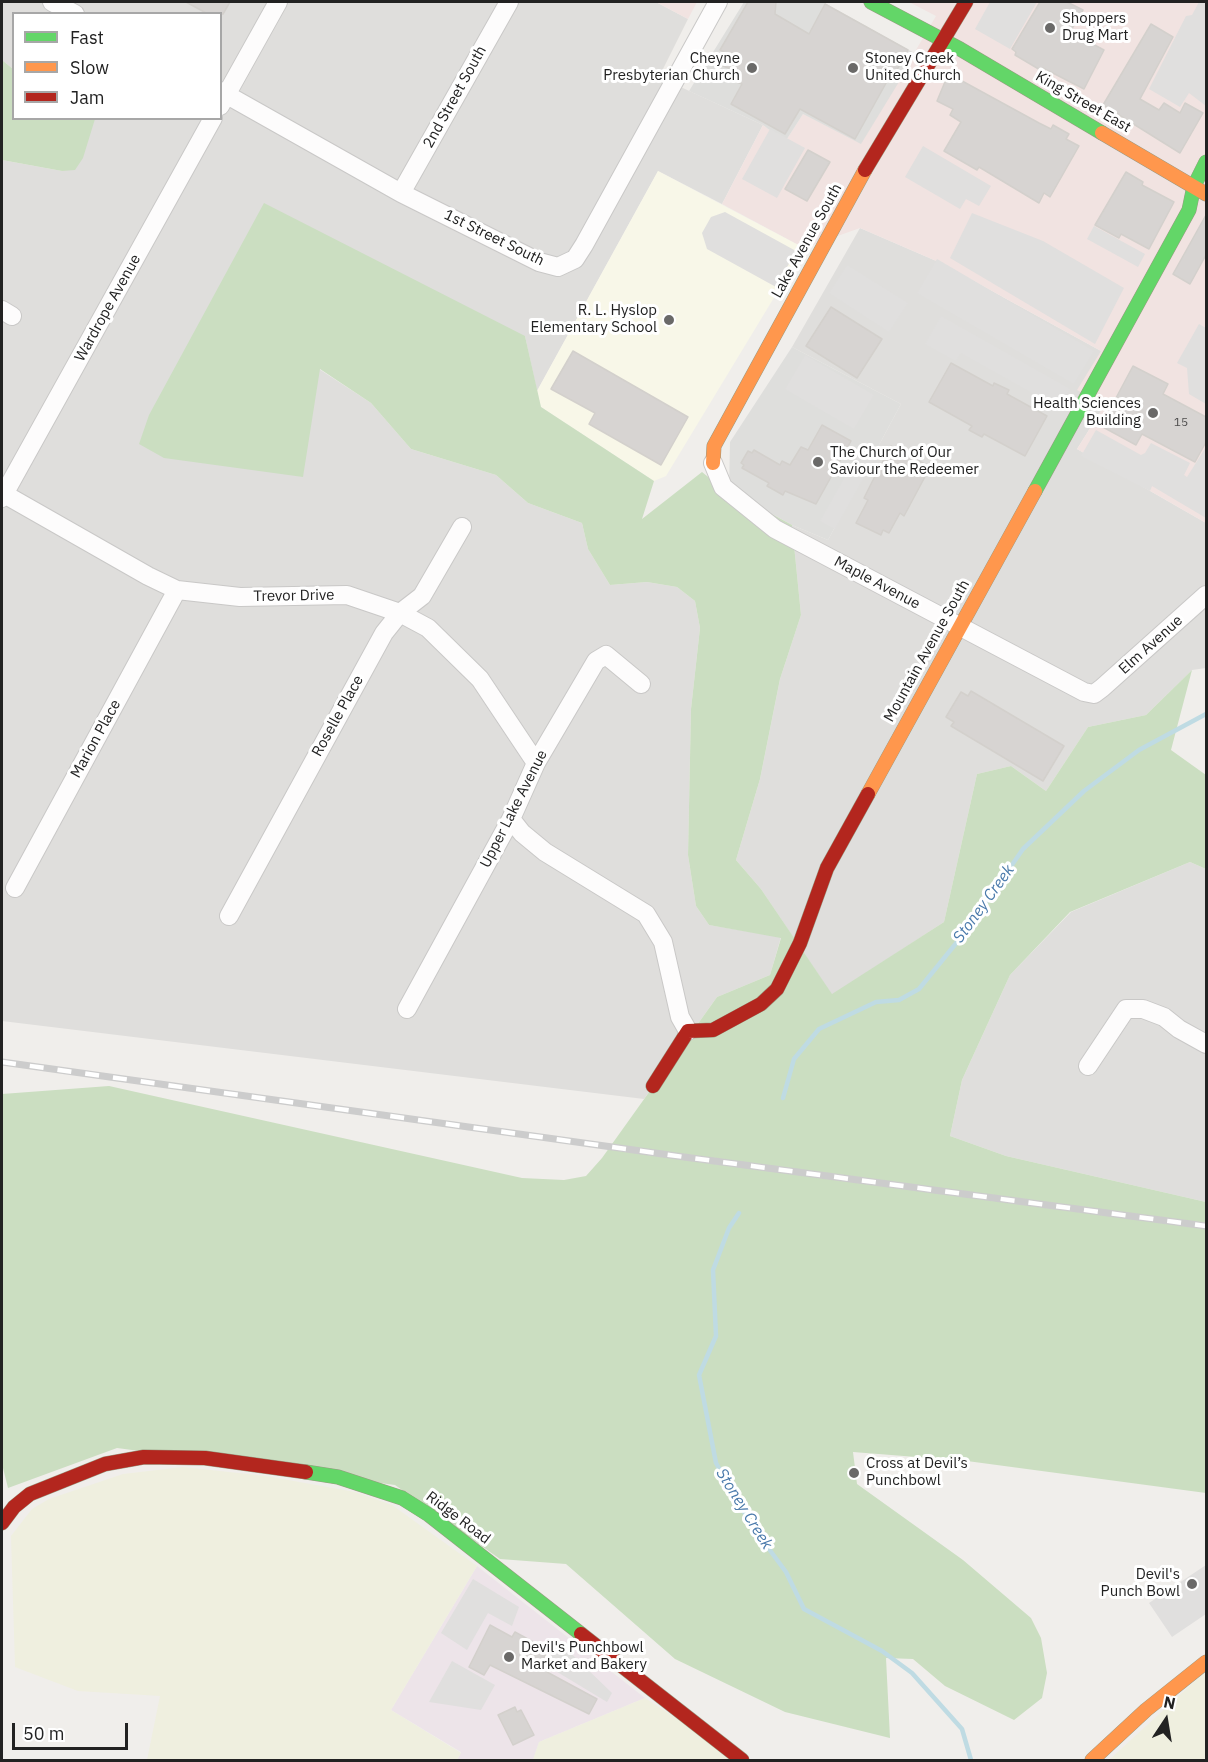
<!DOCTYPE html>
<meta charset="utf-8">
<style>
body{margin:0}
#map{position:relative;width:1208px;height:1762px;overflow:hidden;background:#f0eeeb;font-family:"IBM Plex Sans",sans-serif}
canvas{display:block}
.frame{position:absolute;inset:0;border:3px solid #222;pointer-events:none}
.legend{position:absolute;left:12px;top:12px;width:210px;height:108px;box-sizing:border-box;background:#fff;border:2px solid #a7a7a7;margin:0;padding:8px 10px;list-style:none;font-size:18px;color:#222}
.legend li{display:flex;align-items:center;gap:12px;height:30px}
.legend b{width:30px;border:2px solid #a7a7a7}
.north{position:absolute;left:1136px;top:1690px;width:60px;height:60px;-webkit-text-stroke:4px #fff;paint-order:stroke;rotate:12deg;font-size:16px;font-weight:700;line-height:24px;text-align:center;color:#222}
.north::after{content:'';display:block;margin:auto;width:21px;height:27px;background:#222;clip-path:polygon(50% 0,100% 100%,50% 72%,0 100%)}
.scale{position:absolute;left:12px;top:1723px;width:116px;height:27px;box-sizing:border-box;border:3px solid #222;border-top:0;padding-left:8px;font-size:18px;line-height:21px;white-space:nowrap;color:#222;-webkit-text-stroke:4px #fff;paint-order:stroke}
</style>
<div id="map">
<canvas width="1208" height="1762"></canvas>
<div class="frame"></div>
<ul class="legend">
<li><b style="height:8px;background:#63d668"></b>Fast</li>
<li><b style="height:8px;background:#ff974d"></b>Slow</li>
<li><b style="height:8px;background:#b3261e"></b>Jam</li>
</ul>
<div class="north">N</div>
<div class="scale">50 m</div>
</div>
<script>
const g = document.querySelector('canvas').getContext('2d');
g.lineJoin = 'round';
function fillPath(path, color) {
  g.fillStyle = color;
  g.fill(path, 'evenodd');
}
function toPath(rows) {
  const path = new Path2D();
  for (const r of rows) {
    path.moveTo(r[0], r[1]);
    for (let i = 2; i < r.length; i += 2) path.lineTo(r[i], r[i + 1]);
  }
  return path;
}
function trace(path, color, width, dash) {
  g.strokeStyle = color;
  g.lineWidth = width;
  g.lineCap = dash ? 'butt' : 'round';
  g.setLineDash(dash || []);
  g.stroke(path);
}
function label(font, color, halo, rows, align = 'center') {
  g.font = font + ' "IBM Plex Sans",sans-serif';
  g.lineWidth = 6;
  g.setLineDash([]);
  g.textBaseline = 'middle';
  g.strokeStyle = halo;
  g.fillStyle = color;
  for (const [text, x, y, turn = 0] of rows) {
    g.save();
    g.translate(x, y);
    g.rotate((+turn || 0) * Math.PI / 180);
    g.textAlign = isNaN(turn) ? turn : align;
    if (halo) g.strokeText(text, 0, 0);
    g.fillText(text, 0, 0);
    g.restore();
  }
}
fillPath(toPath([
 [2,2,656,2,688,19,659,77,763,125,722,204,658,171,537,391,525,336,319,369,371,403,411,449,496,475,528,503,582,523,588,549,610,585,647,582,677,587,695,601,700,628,691,709,688,855,696,906,709,925,781,937,770,975,717,997,644,1099,2,1021,2,160,62,171,94,119,220,118,220,14,14,14,13,69,2,60],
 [860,228,941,263,1101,351,1104,406,1077,449,1206,523,1206,668,1192,670,1146,715,1088,727,1046,791,1011,766,977,774,944,922,832,995,761,889,736,860,760,779,780,679,801,615,792,525,828,540,901,404,792,347],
 [1190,862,1206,869,1206,1202,1006,1156,950,1136,962,1080,1010,975,1071,912]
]), '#dfdedc');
fillPath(toPath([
 [656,2,697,2,688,19],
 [909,2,1206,2,1206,523,1077,449,1104,406,1077,390,1101,351,941,263,860,228,804,248,722,204,763,125,785,142,803,114,861,143,936,16]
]), '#f1e3e1');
fillPath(toPath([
 [477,1566,645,1698,539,1742,533,1760,457,1760,461,1752,391,1710]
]), '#ede4e9');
fillPath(toPath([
 [658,171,804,248,666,476,654,481,541,407,537,391]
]), '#f8f7e8');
fillPath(toPath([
 [744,2,823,2,916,54,861,144,803,114,785,142,763,125,689,91],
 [792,347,901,404,828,540,792,525,729,490,730,442]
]), '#dededc');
fillPath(toPath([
 [183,1467,266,1476,355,1492,392,1505,477,1566,391,1710,461,1753,457,1760,147,1760,160,1696,78,1691,15,1667,11,1536,32,1509,49,1499,123,1474],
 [1206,1671,1206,1760,1109,1760],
 [645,1698,740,1760,533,1760,539,1742]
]), '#efefdf');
fillPath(toPath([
 [2,60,13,69,14,118,95,119,83,158,75,170,62,171,2,160],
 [264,203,525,336,541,407,654,481,642,519,702,472,717,484,792,525,801,615,780,679,760,779,736,860,761,889,832,994,944,922,977,774,1011,766,1046,791,1088,727,1146,715,1192,670,1171,750,1206,775,1206,869,1190,862,1070,912,1010,975,962,1080,950,1136,1006,1156,1206,1202,1206,1493,967,1461,853,1452,857,1484,963,1560,1031,1618,1041,1638,1047,1673,1042,1698,1014,1720,945,1686,913,1659,886,1658,890,1738,785,1712,675,1659,566,1564,500,1559,395,1485,117,1448,8,1488,2,1464,2,1094,109,1086,522,1178,564,1180,586,1176,602,1158,717,997,770,975,781,938,709,925,696,906,688,855,691,709,700,628,695,601,677,587,647,582,610,585,588,549,582,523,528,503,496,475,411,449,371,403,320,369,303,477,164,458,139,444,149,415]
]), '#cbdec1');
fillPath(toPath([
 [990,2,1037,2,1010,49,975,29],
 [1199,2,1206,2,1206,106,1189,93,1180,107,1149,89,1186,16,1192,15],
 [770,129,805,148,777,198,742,179],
 [923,146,991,186,979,206,966,199,960,209,905,177],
 [725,212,796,251,776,287,707,249,702,233,711,217],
 [972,213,1043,241,1124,288,1095,344,950,258],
 [1094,226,1145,254,1138,267,1087,239],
 [937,259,1094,351,1074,384,917,293],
 [847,265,908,303,889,332,829,293],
 [941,316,1070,389,1059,408,961,353,956,361,925,344],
 [1199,324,1206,328,1206,404,1189,394,1187,368,1177,363],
 [805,355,874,395,854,429,785,389],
 [1096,430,1141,455,1145,453,1151,443,1190,463,1184,475,1187,477,1206,447,1206,518,1152,486,1150,491,1081,456],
 [865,441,880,449,835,529,820,521],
 [1206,1565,1206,1614,1172,1637,1149,1603],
 [473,1579,519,1607,512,1626,488,1613,467,1650,441,1633],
 [558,1641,612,1693,607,1702,544,1664],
 [452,1661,495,1685,481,1710,429,1702]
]), '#e0dfde');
trace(toPath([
 [783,1098,794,1059,819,1029,876,1002,899,1000,919,989,966,931,1023,849,1084,791,1139,750,1206,714],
 [739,1213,729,1228,713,1270,716,1336,699,1375,716,1463,752,1526,786,1572,804,1609,882,1651,912,1673,962,1729,971,1760]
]), '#bfdbe3', 4.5);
const building = toPath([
 [186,2,230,2,223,14,208,14,186,2],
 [748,2,776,2,775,14,809,34,825,4,908,50,893,77,890,76,855,139,800,109,785,134,731,104,742,84,731,80,734,70,723,66,724,52,720,50,748,2],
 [1040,2,1067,2,1083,10,1070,32,1104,50,1084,89,1043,68,1042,71,1015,55,1016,52,1012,49,1040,2],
 [1151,24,1173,37,1140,99,1159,110,1164,103,1180,113,1185,103,1203,113,1180,153,1103,105,1151,24],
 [953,76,1039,123,1051,129,1053,125,1069,134,1066,139,1079,146,1050,197,1044,193,1039,203,979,167,977,170,944,151,961,122,950,115,953,109,937,101,947,77,953,76],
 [808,150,830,162,807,201,785,189,808,150],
 [1126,172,1143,182,1142,185,1174,202,1149,249,1121,234,1119,238,1095,225,1126,172],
 [1206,215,1206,255,1190,284,1173,274,1206,215],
 [831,307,882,339,857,378,806,346,831,307],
 [573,351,688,417,661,465,589,424,595,413,551,389,573,351],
 [951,363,993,386,994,383,1009,390,1007,394,1047,416,1025,456,984,434,982,437,969,430,972,426,929,402,951,363],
 [1133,366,1168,384,1163,394,1206,417,1206,442,1195,462,1142,434,1136,445,1101,426,1133,366],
 [822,425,851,441,816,504,785,491,783,495,767,486,769,483,742,468,744,465,741,463,748,451,752,453,754,450,780,465,782,461,790,465,801,447,808,450,822,425],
 [897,445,920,458,919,461,927,465,924,471,927,473,904,516,900,513,889,533,883,530,881,535,856,523,868,500,864,498,872,482,891,446,895,448,897,445],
 [971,691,1064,746,1043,781,951,726,954,722,946,717,961,692,968,696,971,691],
 [490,1625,512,1637,515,1632,548,1650,540,1665,549,1669,547,1672,597,1699,589,1714,490,1665,484,1675,469,1667,490,1625],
 [515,1707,517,1712,521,1710,534,1735,513,1745,498,1715,515,1707]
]);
fillPath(building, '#d7d4d2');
trace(building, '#d3d0cc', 1.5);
const street = toPath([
 [52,2,75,14],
 [220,91,401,193,539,262,558,267,575,259,584,245,718,2],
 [220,106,278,2],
 [401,193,509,2],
 [2,310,12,316],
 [713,463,723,487,775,529,1084,692,1094,694,1102,688,1206,595],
 [4,494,148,576,177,590,240,597,347,595,400,613,428,628,480,679,536,763],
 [2,498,213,118],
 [511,819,522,833,545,852,646,914,663,942,680,1017,688,1031],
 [15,888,177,590],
 [229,916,384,633,400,613,422,596,462,527],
 [407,1009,511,819,536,763,596,661,606,655,641,684],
 [1088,1066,1126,1009,1143,1009,1164,1017,1179,1029,1206,1044]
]);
const fast = toPath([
 [871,2,960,49,1102,133],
 [1035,491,1189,210,1194,186,1206,162],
 [306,1472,338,1477,402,1498,429,1515,581,1634]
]);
const slow = toPath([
 [1102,133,1206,194],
 [713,463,714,446,865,170],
 [868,794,1035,491],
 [1092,1760,1146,1710,1206,1662]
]);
const jam = toPath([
 [865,170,966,2],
 [653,1086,688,1031,713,1030,761,1004,777,989,800,943,827,868,868,794],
 [2,1523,14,1507,30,1494,105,1464,144,1457,205,1458,306,1472],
 [581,1634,742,1760]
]);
trace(street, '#c9c8c7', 20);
trace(fast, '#999a82', 15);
trace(slow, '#999a82', 15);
trace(jam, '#999a82', 15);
trace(street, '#fdfcfc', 18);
trace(fast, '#63d668', 14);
trace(slow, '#ff974d', 14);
trace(jam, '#b3261e', 14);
const rail = toPath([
 [2,1062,684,1157,1206,1226]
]);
trace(rail, '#ccc', 7);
trace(rail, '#fff', 4.5, [14]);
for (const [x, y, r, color] of [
 [1050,28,6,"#6a6968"],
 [752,68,6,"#6a6968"],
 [853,68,6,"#6a6968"],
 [669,320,6,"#6a6968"],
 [1153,413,6,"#6a6968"],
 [818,462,6,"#6a6968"],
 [854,1473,6,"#6a6968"],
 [1192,1584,6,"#6a6968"],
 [509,1657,6,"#6a6968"]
]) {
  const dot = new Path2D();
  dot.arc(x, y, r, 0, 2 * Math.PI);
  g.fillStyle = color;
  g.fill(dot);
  trace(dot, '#fff', 2);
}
label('12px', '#4f4e4e', null, [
 ["15",1181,423]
]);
label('15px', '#222', '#fff', [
 ["Shoppers",1062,19],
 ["Drug Mart",1062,36],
 ["Cheyne",740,59,"right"],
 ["Presbyterian Church",740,76,"right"],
 ["Stoney Creek",865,59],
 ["United Church",865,76],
 ["R. L. Hyslop",657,311,"right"],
 ["Elementary School",657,328,"right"],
 ["Health Sciences",1141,404,"right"],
 ["Building",1141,421,"right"],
 ["The Church of Our",830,453],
 ["Saviour the Redeemer",830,470],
 ["Cross at Devil’s",866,1464],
 ["Punchbowl",866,1481],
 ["Devil's",1180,1575,"right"],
 ["Punch Bowl",1180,1592,"right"],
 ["Devil's Punchbowl",521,1648],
 ["Market and Bakery",521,1665]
], 'left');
label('15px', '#222', '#fff', [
 ["2nd Street South",455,97,-61],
 ["King Street East",1083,102,30],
 ["1st Street South",494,238,26],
 ["Lake Avenue South",807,241,-61],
 ["Wardrope Avenue",108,308,-61],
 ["Maple Avenue",877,583,28],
 ["Trevor Drive",294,596,-1],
 ["Elm Avenue",1151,645,-42],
 ["Mountain Avenue South",927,651,-61],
 ["Roselle Place",338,716,-61],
 ["Marion Place",96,739,-61],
 ["Upper Lake Avenue",514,809,-63],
 ["Ridge Road",458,1518,37]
]);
label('italic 16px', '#4a7aab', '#fff', [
 ["Stoney Creek",984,904,-54],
 ["Stoney Creek",744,1509,58]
]);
</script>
